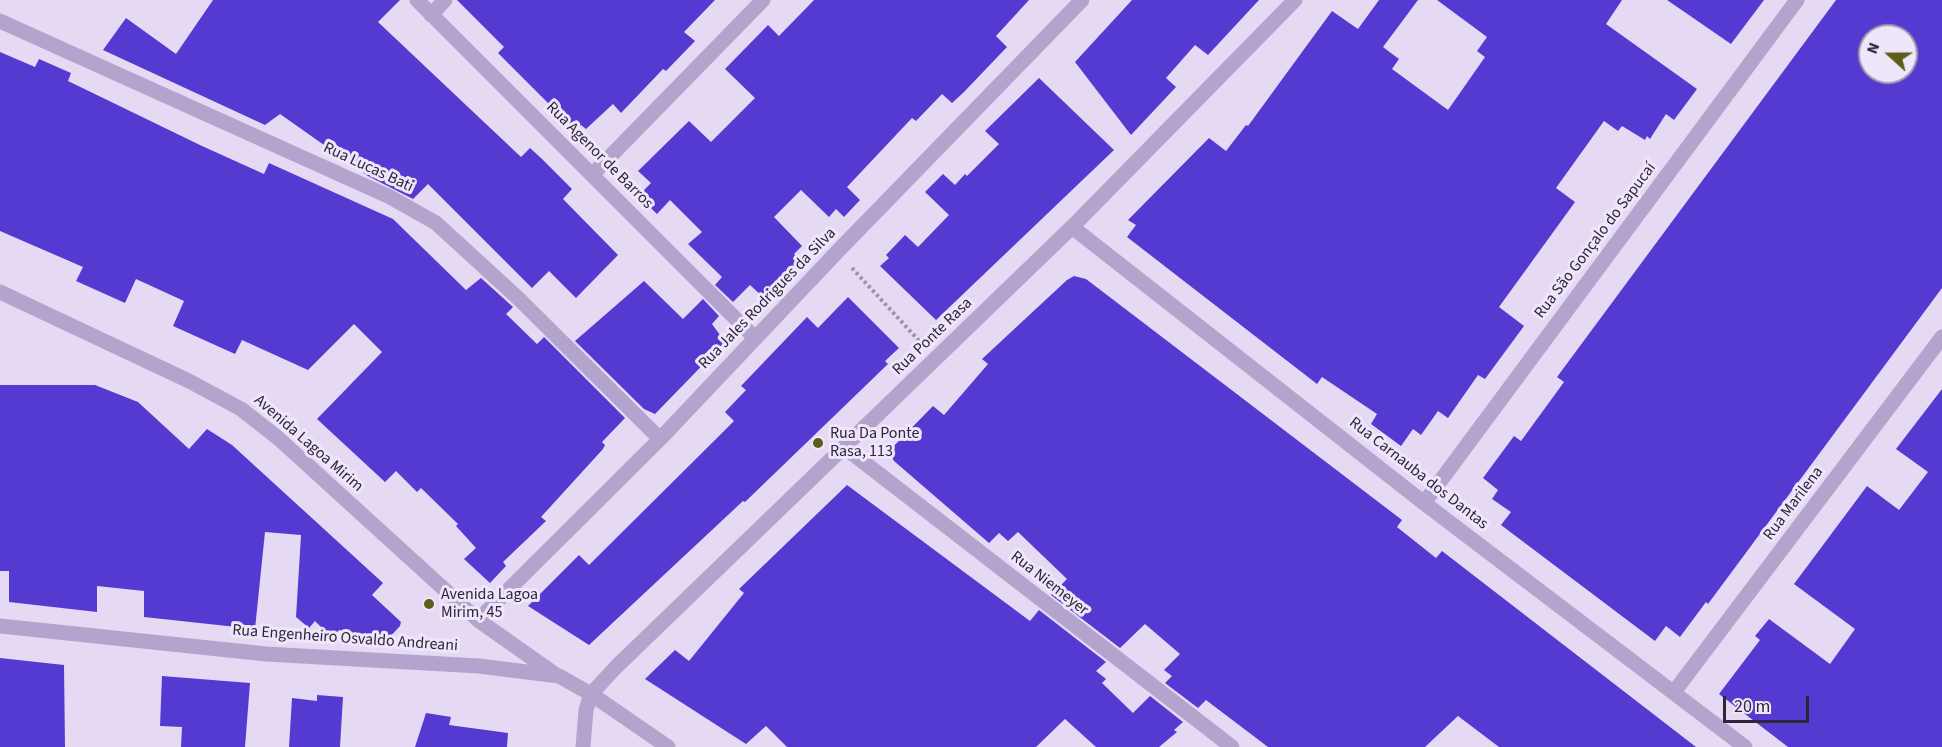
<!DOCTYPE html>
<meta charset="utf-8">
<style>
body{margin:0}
#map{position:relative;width:1942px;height:747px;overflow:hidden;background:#e6d9f4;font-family:"Source Sans 3",sans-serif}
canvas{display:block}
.north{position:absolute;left:1858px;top:24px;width:60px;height:60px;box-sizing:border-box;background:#f0e6fb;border:2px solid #a199ad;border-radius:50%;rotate:291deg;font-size:16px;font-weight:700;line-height:24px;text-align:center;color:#2b2638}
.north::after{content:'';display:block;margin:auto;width:21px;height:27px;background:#5d5d18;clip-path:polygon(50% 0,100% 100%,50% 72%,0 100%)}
.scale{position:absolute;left:1723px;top:696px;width:86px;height:27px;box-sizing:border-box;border:3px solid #2b2638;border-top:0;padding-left:8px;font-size:18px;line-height:21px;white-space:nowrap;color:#2b2638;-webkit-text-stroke:4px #f0e6fb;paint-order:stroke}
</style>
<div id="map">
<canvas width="1942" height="747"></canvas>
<div class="north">N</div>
<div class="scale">20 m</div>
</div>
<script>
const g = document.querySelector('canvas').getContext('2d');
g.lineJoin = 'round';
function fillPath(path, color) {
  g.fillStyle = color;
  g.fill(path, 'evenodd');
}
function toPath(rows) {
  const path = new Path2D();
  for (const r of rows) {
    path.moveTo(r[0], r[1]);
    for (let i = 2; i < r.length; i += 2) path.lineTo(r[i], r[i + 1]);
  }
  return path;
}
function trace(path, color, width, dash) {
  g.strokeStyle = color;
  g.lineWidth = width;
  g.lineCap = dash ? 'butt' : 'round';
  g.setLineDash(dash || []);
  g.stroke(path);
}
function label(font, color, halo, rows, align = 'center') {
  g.font = font + ' "Source Sans 3",sans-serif';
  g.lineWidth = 6;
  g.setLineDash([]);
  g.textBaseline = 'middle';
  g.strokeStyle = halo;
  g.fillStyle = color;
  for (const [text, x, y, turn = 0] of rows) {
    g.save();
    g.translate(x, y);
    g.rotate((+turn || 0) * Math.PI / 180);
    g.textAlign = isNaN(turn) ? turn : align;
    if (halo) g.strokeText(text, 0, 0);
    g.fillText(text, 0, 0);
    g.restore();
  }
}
fillPath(toPath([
 [213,0,400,0,378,22,521,157,530,148,541,158,572,189,563,199,618,255,576,298,549,271,532,288,428,184,413,199,368,176,280,114,265,125,103,50,126,18,176,54],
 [457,0,715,0,684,32,695,41,666,71,663,69,621,113,613,104,586,129,581,125,575,130,498,53,504,47],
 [814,0,1029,0,996,36,1007,47,963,93,952,103,942,94,916,121,912,118,847,187,860,200,844,217,836,209,829,217,801,190,774,217,802,246,794,254,801,261,763,297,750,285,733,302,715,285,722,277,688,244,702,232,670,200,657,214,638,196,651,183,638,171,689,121,711,142,755,98,725,69,768,25,779,36],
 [1132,0,1259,0,1208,55,1195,45,1166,78,1176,87,1131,135,1075,62],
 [1379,0,1418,0,1383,47,1399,59,1392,69,1448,110,1485,57,1477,51,1487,37,1437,0,1622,0,1606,24,1697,89,1674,120,1666,114,1650,139,1647,136,1645,140,1622,126,1618,131,1604,121,1556,188,1575,202,1499,307,1524,326,1485,379,1478,375,1448,418,1438,411,1421,435,1413,429,1401,446,1371,424,1377,414,1322,377,1317,384,1127,237,1136,225,1128,220,1209,138,1226,151,1246,125,1248,126,1332,11,1358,29],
 [1667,0,1764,0,1731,44],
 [1836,0,1942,0,1942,288,1708,604,1706,602,1680,637,1666,626,1655,641,1501,525,1511,512,1492,499,1498,490,1483,478,1514,436,1521,441,1564,382,1557,377],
 [1870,36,1906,36,1906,72,1870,72],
 [0,52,35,67,39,59,71,73,68,81,202,146,264,174,269,163,393,219,466,290,481,278,513,307,506,314,537,344,544,337,625,418,602,442,605,445,603,449,541,517,546,521,503,562,506,566,490,583,464,559,476,548,456,526,458,524,421,488,417,492,396,471,385,482,317,419,382,352,354,324,308,370,242,340,235,354,173,326,184,301,136,279,125,303,76,281,83,267,0,231],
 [1039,78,1114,150,936,320,880,266,889,258,886,255,905,235,918,247,949,215,925,192,943,174,955,185,965,174,967,176,999,144,985,131],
 [1074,276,1086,279,1402,520,1397,527,1436,558,1442,551,1696,747,1499,747,1458,716,1425,747,1268,747,1206,700,1198,708,1165,683,1172,676,1164,670,1180,654,1145,624,1120,648,1051,595,1067,579,1018,532,1008,541,999,533,989,543,894,461,889,451,933,406,944,415,988,364,982,359,1067,280],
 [644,281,683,319,703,299,719,316,712,324,725,342,655,414,644,409,575,341],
 [848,297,899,348,885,361,888,364,745,502,743,501,589,645,528,606,579,555,589,565,716,439,734,421,725,412,746,390,741,386,807,317,818,328],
 [0,385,95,385,138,402,189,449,207,429,232,445,383,583,372,595,401,622,400,626,387,640,339,630,332,638,315,621,309,628,296,617,301,535,265,532,255,629,144,617,144,591,97,586,97,612,9,602,9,571,0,571],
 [1942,389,1942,747,1788,747,1719,694,1760,640,1755,636,1769,619,1830,664,1855,629,1794,584,1867,486,1899,510,1928,472,1896,449],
 [847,485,1030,621,1039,610,1106,662,1096,671,1106,679,1102,683,1133,713,1150,696,1183,722,1174,730,1177,732,1159,747,1096,747,1065,719,1036,747,787,747,766,726,746,744,645,679,675,650,689,661,744,593,739,589],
 [0,658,64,665,65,747,0,747],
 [162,676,250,683,245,747,181,747,182,727,160,726],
 [317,695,343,697,340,747,289,747,292,698,317,701],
 [426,713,451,717,449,725,508,733,507,747,415,747]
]), '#553ad1');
trace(toPath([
 [852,268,922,344]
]), '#9e8eb9', 4, [3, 3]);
trace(toPath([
 [417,0,755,338],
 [431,15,445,0],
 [0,21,390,197,436,223,519,299,660,439],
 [592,175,763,0],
 [1072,227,1424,503,1745,747],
 [0,292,189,381,241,409,278,438,478,620,556,675],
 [844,447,1232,747],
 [1424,503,1797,0],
 [478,620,660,439,837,252,1082,0],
 [0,626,266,654,479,666,559,676,591,694,668,747],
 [1674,692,1942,337],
 [583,747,586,710,591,694,616,667,1072,227,1295,0]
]), '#b4a4cd', 15);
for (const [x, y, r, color] of [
 [818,443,6,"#5d5d18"],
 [429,604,6,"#5d5d18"]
]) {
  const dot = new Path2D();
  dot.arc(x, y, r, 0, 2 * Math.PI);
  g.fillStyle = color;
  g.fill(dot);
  trace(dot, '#f0e6fb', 2);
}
label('16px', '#2b2638', '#f0e6fb', [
 ["Rua Agenor de Barros",599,156,45],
 ["Rua Lucas Bati",368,168,25],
 ["Rua São Gonçalo do Sapucaí",1596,241,-53],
 ["Rua Jales Rodrigues da Silva",768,299,-46],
 ["Rua Ponte Rasa",933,337,-44],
 ["Avenida Lagoa Mirim",308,444,41],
 ["Rua Carnauba dos Dantas",1418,474,38],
 ["Rua Marilena",1794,504,-53],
 ["Rua Niemeyer",1049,584,38],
 ["Rua Engenheiro Osvaldo Andreani",345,639,4]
]);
label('16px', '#2b2638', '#f0e6fb', [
 ["Rua Da Ponte",830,434],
 ["Rasa, 113",830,452],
 ["Avenida Lagoa",441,595],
 ["Mirim, 45",441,613]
], 'left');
</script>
